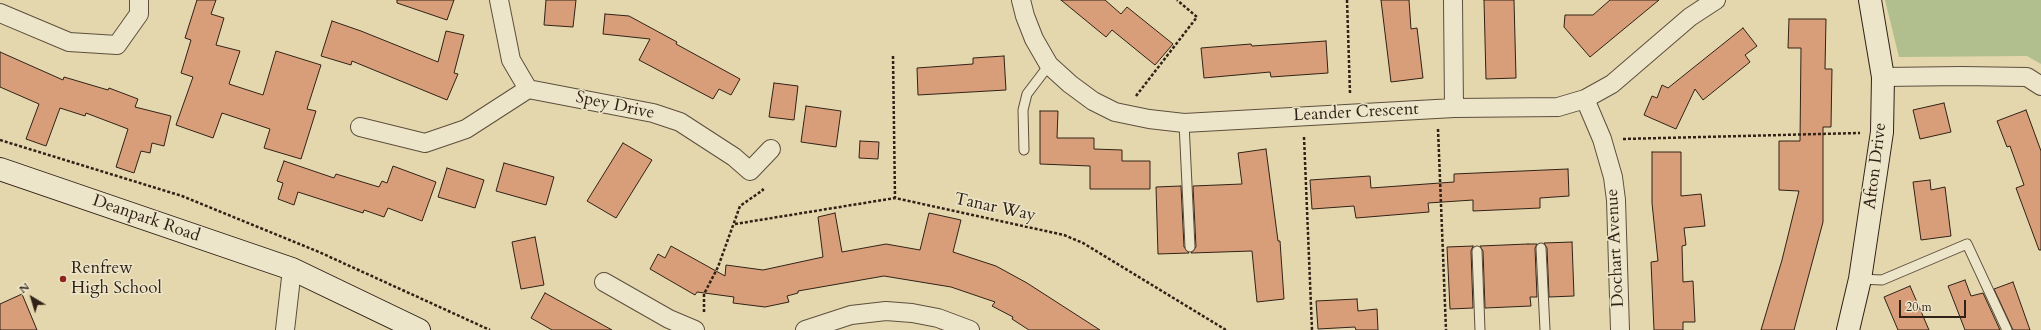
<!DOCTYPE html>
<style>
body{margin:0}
#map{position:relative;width:2041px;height:330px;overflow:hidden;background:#e4d7ae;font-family:Cardo,serif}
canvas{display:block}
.north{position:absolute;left:12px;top:278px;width:40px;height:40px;-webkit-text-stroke:3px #ede5ca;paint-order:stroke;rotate:322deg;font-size:11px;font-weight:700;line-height:16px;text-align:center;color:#302216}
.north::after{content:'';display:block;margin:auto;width:14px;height:18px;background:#302216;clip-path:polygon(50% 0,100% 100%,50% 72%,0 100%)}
.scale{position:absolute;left:1899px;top:300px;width:67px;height:18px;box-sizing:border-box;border:2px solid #302216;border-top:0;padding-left:5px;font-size:12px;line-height:14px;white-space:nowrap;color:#302216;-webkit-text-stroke:3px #ede5ca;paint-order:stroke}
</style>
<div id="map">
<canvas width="2041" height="330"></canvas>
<div class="north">N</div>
<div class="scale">20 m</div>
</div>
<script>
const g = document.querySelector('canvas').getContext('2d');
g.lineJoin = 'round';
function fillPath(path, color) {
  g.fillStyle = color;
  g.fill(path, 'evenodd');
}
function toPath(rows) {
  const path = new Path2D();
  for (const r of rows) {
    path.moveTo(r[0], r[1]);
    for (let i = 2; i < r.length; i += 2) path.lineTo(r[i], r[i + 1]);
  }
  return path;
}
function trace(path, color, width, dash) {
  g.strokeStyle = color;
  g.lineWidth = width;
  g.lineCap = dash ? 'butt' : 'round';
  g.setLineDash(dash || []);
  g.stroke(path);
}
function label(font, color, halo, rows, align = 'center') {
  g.font = font + ' Cardo,serif';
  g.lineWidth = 3;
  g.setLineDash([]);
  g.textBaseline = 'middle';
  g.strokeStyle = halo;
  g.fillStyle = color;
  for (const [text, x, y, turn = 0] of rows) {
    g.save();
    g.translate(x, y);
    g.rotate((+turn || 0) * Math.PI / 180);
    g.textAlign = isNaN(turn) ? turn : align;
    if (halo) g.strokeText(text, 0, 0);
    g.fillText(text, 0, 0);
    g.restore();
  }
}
fillPath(toPath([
 [1885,0,2041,0,2041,64,2027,56,1899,57]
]), '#b0bf8d');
const building = toPath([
 [197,0,216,0,211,14,224,18,216,45,240,51,229,84,263,95,276,51,321,65,307,109,316,111,301,159,264,148,270,129,222,113,213,138,176,125,193,77,181,73,191,40,185,38,197,0],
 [397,0,454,0,447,20,397,3,397,0],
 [546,0,576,0,573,27,544,25,546,0],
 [1061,0,1105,0,1121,14,1127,7,1173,44,1155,65,1112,30,1106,37,1061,0],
 [1381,0,1409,0,1411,29,1417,28,1423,78,1391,82,1381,0],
 [1484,0,1514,0,1516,78,1486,79,1484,0],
 [1610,0,1659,0,1590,57,1564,27,1565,15,1593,15,1610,0],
 [605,14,629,16,677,42,676,44,740,79,731,95,719,89,713,99,639,60,650,39,603,34,605,14],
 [1789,19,1826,19,1825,69,1832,69,1831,127,1823,127,1823,222,1794,330,1761,330,1782,260,1799,191,1779,190,1779,141,1800,141,1801,48,1788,48,1789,19],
 [332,21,361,31,438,62,446,31,464,35,454,73,458,74,447,100,352,61,351,65,321,56,332,21],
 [1743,28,1757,46,1745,55,1750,62,1703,100,1695,89,1676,129,1644,115,1652,96,1657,98,1662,85,1668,88,1743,28],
 [1326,41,1328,73,1271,77,1270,72,1204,78,1201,48,1251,44,1252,46,1326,41],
 [0,52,63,80,64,77,108,90,109,88,138,99,135,107,171,116,164,146,152,143,150,153,141,151,134,173,116,167,128,129,86,113,85,116,60,108,46,146,26,139,39,104,0,87,0,52],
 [1004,56,1006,90,918,95,917,68,973,64,973,58,1004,56],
 [774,83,798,86,794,120,769,117,774,83],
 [1944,103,1951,132,1920,139,1913,110,1944,103],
 [806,106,841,111,836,147,801,142,806,106],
 [2026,110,2041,151,2041,250,2039,250,2016,188,2024,185,2010,146,2007,147,1997,121,2026,110],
 [1040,111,1058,111,1057,138,1094,138,1094,149,1122,150,1122,161,1150,161,1150,189,1090,189,1090,166,1040,164,1040,111],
 [860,141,879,142,878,159,859,158,860,141],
 [623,143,652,160,616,218,587,201,623,143],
 [1266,149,1278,241,1280,241,1284,299,1257,302,1252,251,1191,253,1196,247,1193,186,1242,184,1238,153,1266,149],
 [1652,152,1681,152,1681,196,1701,194,1705,226,1684,228,1686,245,1682,246,1683,282,1693,281,1695,322,1683,322,1683,330,1654,330,1651,262,1658,261,1652,203,1652,152],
 [284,161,334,178,336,174,379,187,382,181,387,183,393,166,436,182,422,221,388,208,384,217,364,210,363,213,298,192,294,205,278,199,283,183,277,181,284,161],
 [504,163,554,177,546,205,496,191,504,163],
 [447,168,484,180,475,208,438,197,447,168],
 [1568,169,1569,196,1540,198,1540,208,1473,211,1473,200,1428,203,1429,212,1356,218,1354,206,1312,209,1310,180,1370,176,1371,188,1454,182,1454,174,1568,169],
 [1930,180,1931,190,1945,187,1951,236,1921,240,1913,182,1930,180],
 [1181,186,1184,247,1189,253,1158,254,1156,187,1181,186],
 [835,213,842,252,886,244,920,250,929,213,961,220,953,252,996,266,1027,283,1100,330,1029,330,1012,319,1013,317,992,306,995,302,951,287,884,276,798,291,798,293,787,296,789,302,765,307,733,303,734,297,697,292,695,295,650,269,658,254,665,258,671,246,725,276,726,265,763,270,823,257,818,217,835,213],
 [535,237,544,285,521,289,512,242,535,237],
 [1572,242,1574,296,1549,297,1547,248,1544,243,1572,242],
 [1528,244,1537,244,1535,248,1537,297,1530,297,1531,306,1485,308,1483,251,1480,246,1528,244],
 [1473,246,1471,251,1473,308,1450,309,1447,247,1473,246],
 [1965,280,1971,296,1983,293,2000,330,1965,330,1948,286,1965,280],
 [2013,282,2030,330,2013,330,1994,289,2013,282],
 [1910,286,1929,330,1898,330,1884,297,1910,286],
 [545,293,612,330,552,330,531,318,545,293],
 [22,294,37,330,0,330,0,304,22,294],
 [1357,299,1358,311,1377,309,1378,330,1356,330,1355,327,1318,329,1316,301,1357,299]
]);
fillPath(building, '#d89e79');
trace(building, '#302216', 1);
const lane = toPath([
 [1184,123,1190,247],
 [1024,150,1023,110,1027,94,1049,65],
 [1541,248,1545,330],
 [1477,251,1480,330],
 [1860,279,1882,280,1967,244,2007,330]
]);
const street = toPath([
 [499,0,511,60,528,89,653,113,680,122,734,157,750,171,771,149],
 [1021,0,1025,16,1034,39,1049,65,1070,84,1093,101,1115,112,1149,119,1184,123,1454,108,1558,107,1585,99,1612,84,1690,17,1716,0],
 [1453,0,1454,108],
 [0,13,69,42,117,45,139,14,139,0],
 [1883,77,1962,76,2027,77,2041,86],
 [1585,99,1602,139,1613,177,1616,200,1620,330],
 [360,127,425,143,466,129,528,89],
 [604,282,669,319,695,330],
 [285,330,292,269],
 [805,330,851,315,886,311,912,313,938,318,970,330]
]);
const secondary = toPath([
 [0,169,292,269,419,330],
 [1848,330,1860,279,1882,132,1883,77,1870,0]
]);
trace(lane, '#5d4f3c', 11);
trace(street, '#5d4f3c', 20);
trace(secondary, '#302216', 24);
trace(toPath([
 [1347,0,1350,93],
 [893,56,895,198],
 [1136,96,1197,17,1177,0],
 [1438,129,1446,330],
 [1304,137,1312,330],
 [1623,139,1860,133],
 [0,140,182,196,319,252,490,330],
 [735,224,895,198,1064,235,1083,243,1226,330],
 [704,312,704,294,718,267,740,206,763,190,761,188]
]), '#302216', 2.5, [3, 2]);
trace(lane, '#ede5ca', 9);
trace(street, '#ede5ca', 18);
trace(secondary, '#ede5ca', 22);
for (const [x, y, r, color] of [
 [63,279,4,"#8f2418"]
]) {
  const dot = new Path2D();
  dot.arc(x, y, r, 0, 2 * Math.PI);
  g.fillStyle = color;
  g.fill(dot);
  trace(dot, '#ede5ca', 1.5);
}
label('17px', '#302216', '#ede5ca', [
 ["Spey Drive",615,106,12],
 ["Leander Crescent",1356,113,-3],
 ["Afton Drive",1876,166,-83],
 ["Tanar Way",995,208,12],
 ["Deanpark Road",146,219,19],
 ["Dochart Avenue",1616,248,-93]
]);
label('17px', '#302216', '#ede5ca', [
 ["Renfrew",71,269],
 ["High School",71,289]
], 'left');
</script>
